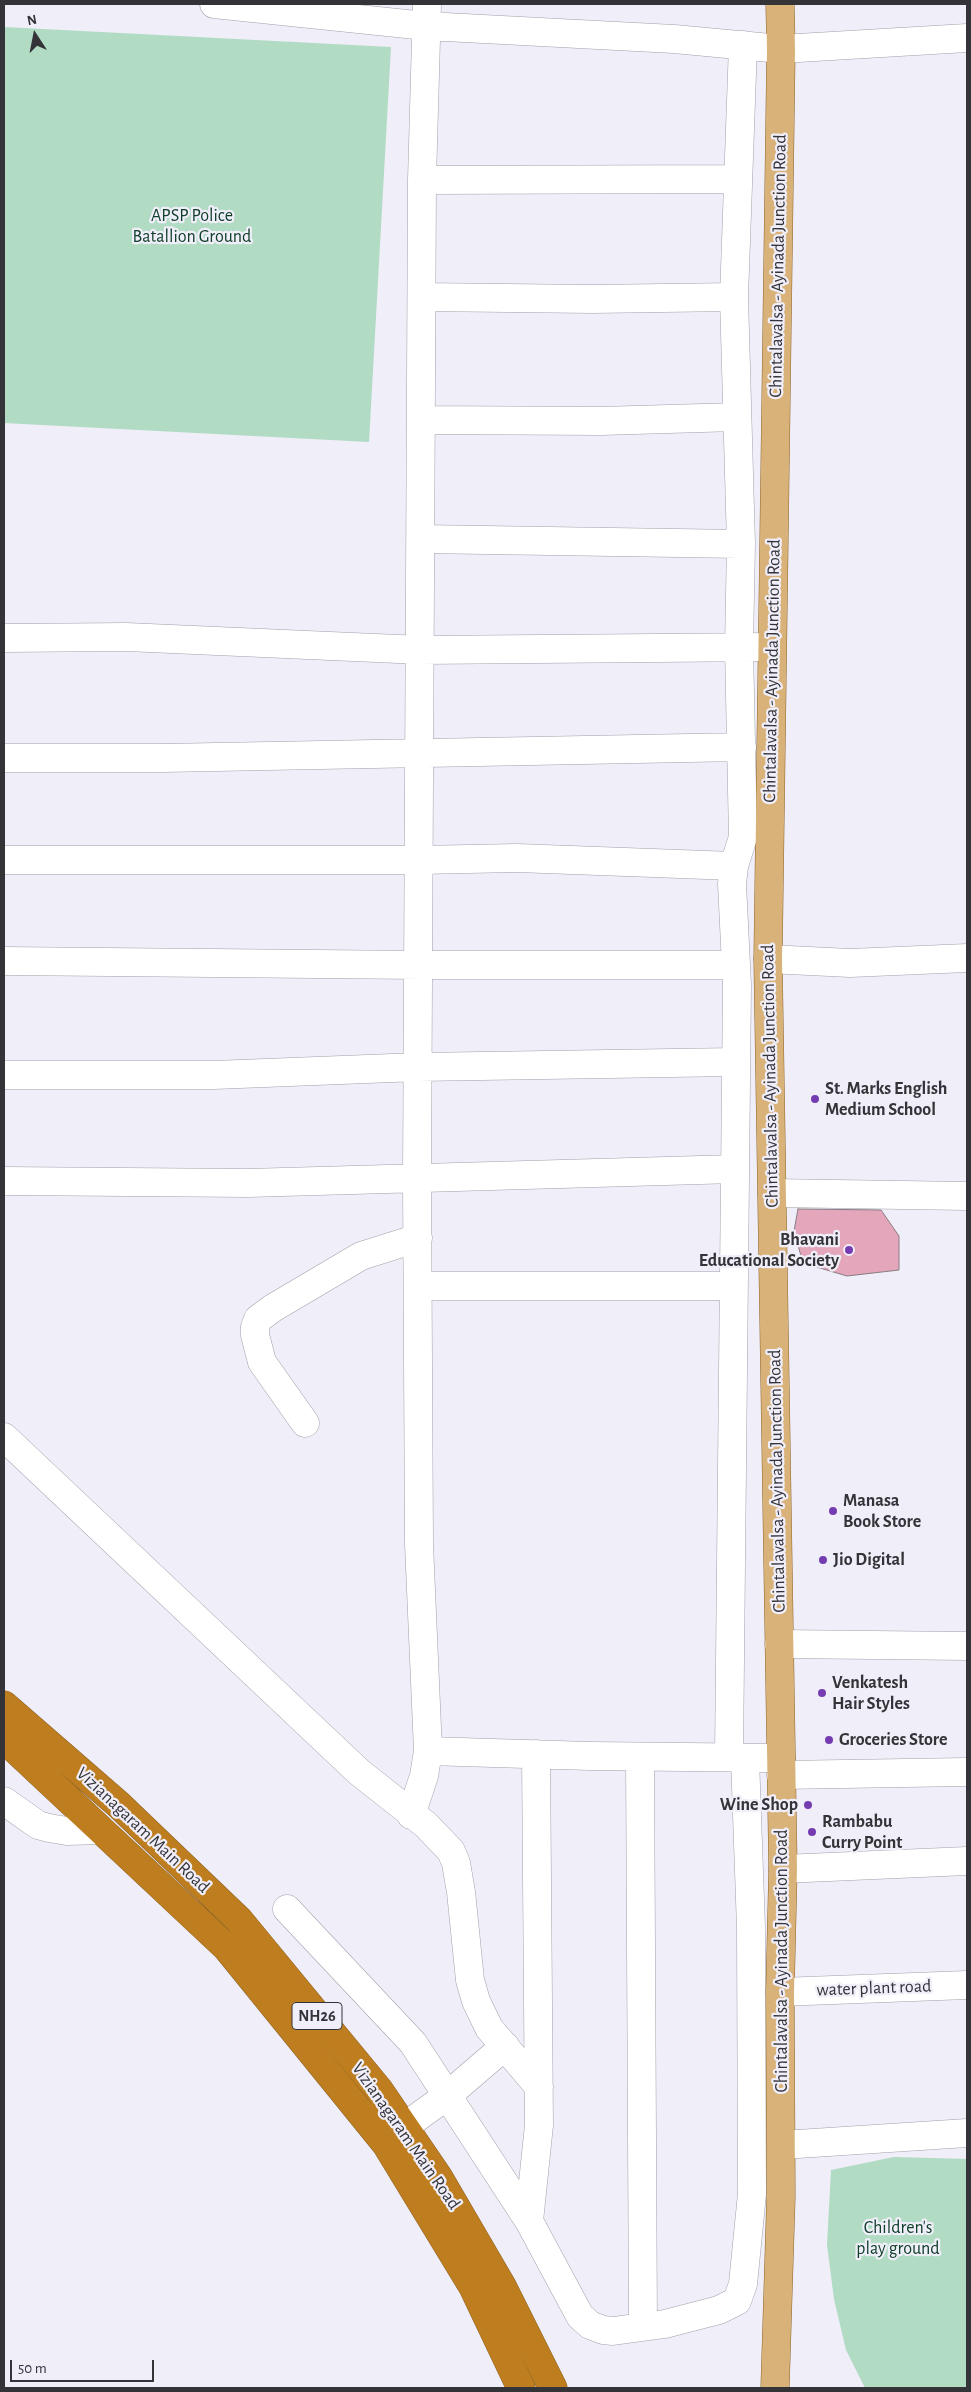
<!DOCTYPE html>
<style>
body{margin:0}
#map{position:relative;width:971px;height:2392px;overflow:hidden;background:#efeef9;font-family:"Alegreya Sans",sans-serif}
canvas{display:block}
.frame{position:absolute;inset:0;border:5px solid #343338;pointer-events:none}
.north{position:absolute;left:10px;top:10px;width:50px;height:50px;-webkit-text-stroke:4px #efeef9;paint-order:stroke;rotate:349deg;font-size:14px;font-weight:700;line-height:20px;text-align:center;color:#343338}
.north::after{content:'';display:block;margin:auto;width:18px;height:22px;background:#343338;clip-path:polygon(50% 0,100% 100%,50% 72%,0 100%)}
.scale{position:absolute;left:10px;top:2360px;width:144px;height:22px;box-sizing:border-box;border:2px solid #343338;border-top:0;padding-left:6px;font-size:15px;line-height:18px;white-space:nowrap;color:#343338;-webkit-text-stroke:4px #efeef9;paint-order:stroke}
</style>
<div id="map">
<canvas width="971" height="2392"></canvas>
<div class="frame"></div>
<div class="north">N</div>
<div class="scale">50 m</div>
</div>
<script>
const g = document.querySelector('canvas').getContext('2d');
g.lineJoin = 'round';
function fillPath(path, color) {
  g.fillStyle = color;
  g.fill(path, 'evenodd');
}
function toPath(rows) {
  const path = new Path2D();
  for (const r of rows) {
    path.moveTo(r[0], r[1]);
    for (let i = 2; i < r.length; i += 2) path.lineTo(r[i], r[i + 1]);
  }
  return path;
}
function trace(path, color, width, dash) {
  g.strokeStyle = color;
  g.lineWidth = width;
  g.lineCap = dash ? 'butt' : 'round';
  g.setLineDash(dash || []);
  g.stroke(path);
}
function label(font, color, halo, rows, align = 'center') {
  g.font = font + ' "Alegreya Sans",sans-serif';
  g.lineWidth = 4.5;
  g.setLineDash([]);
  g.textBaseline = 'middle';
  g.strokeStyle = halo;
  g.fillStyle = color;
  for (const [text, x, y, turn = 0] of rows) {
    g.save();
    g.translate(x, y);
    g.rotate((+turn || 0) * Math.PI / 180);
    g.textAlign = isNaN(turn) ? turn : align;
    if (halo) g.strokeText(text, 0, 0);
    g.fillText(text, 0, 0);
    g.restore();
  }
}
fillPath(toPath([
 [4,27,391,47,369,442,4,423],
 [894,2157,967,2159,967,2388,865,2388,846,2350,834,2299,827,2245,831,2170]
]), '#b1dbc3');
const building = toPath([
 [798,1209,881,1210,899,1236,899,1270,847,1276,803,1263,794,1231,798,1209]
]);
fillPath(building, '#e3a6bb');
trace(building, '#887d81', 1);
const minor = toPath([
 [214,4,426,26,674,39,781,49,967,38],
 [422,180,738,179],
 [422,297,592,299,734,297],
 [422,420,601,421,736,417],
 [421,539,741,544],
 [4,638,126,637,421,650,772,647],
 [4,758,163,758,742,747],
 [4,860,419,860,517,858,734,866],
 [768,959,850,963,967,958],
 [4,961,419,965,736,965],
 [4,1075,214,1075,418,1067,735,1062],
 [4,1181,248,1183,735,1169],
 [772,1193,967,1196],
 [419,1286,734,1286],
 [305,1423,262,1362,255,1335,255,1327,258,1319,273,1308,361,1256,418,1238],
 [4,1437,359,1772,426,1825,451,1851,456,1863,461,1892,470,1980,476,2001,489,2028,539,2087],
 [779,1644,967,1646],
 [428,1751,590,1756,781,1758],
 [640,1757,643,2326],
 [729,1757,737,985,732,884,734,866,743,837,739,647,741,544,734,297,743,45],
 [781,1775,967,1772],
 [4,1801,38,1825,49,1828,67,1831,101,1830],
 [411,1815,424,1776,428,1751,419,1544,417,1180,422,180,427,4],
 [783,1869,967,1861],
 [287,1909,413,2043,529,2221,580,2316,590,2325,603,2330,613,2331,665,2324,719,2310,737,2301,743,2284,752,2194,751,1928,745,1758],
 [780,1992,967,1985],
 [404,2127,448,2095,505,2046],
 [782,2145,967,2133],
 [529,2221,539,2125,536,1754]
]);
const major = toPath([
 [775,2388,781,2196,780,1992,783,1869,768,959,781,49,780,4]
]);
const highway = toPath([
 [4,1705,119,1805,239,1920,379,2090,439,2178,502,2286,553,2388],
 [4,1739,227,1948,386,2144,473,2287,521,2388]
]);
trace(minor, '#a1a0aa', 29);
trace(major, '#8e6428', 29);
trace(highway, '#8e6428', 29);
trace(minor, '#fff', 28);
trace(major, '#d8b279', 28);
trace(highway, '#be7e1f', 28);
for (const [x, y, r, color] of [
 [815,1099,5,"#753cb2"],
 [849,1250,5,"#753cb2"],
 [833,1511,5,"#753cb2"],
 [823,1560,5,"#753cb2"],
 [822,1693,5,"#753cb2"],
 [829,1740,5,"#753cb2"],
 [808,1805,5,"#753cb2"],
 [812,1832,5,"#753cb2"]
]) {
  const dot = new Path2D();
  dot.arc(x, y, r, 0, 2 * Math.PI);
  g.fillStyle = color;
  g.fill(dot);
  trace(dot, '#efeef9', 2);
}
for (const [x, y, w] of [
 [317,2016,50]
]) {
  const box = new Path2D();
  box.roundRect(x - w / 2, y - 13.5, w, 27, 4);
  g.fillStyle = '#efeef9';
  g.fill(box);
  trace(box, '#343338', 1);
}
label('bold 16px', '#343338', null, [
 ["NH26",317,2016]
]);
label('18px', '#11402a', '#efeef9', [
 ["APSP Police",192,216],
 ["Batallion Ground",192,237],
 ["Children's",898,2228],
 ["play ground",898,2249]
]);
label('18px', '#343338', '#efeef9', [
 ["Chintalavalsa - Ayinada Junction Road",778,266,-89],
 ["Chintalavalsa - Ayinada Junction Road",772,671,-89],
 ["Chintalavalsa - Ayinada Junction Road",770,1076,-91],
 ["Chintalavalsa - Ayinada Junction Road",777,1481,-91],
 ["Vizianagaram Main Road",143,1830,43],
 ["Chintalavalsa - Ayinada Junction Road",782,1961,-90],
 ["water plant road",874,1988,-2],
 ["Vizianagaram Main Road",406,2136,55]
]);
label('bold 18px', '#343338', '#efeef9', [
 ["St. Marks English",825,1089],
 ["Medium School",825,1110],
 ["Bhavani",839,1240,"right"],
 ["Educational Society",839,1261,"right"],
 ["Manasa",843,1501],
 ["Book Store",843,1522],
 ["Jio Digital",833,1560],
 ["Venkatesh",832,1683],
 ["Hair Styles",832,1704],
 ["Groceries Store",839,1740],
 ["Wine Shop",798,1805,"right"],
 ["Rambabu",822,1822],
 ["Curry Point",822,1843]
], 'left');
</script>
